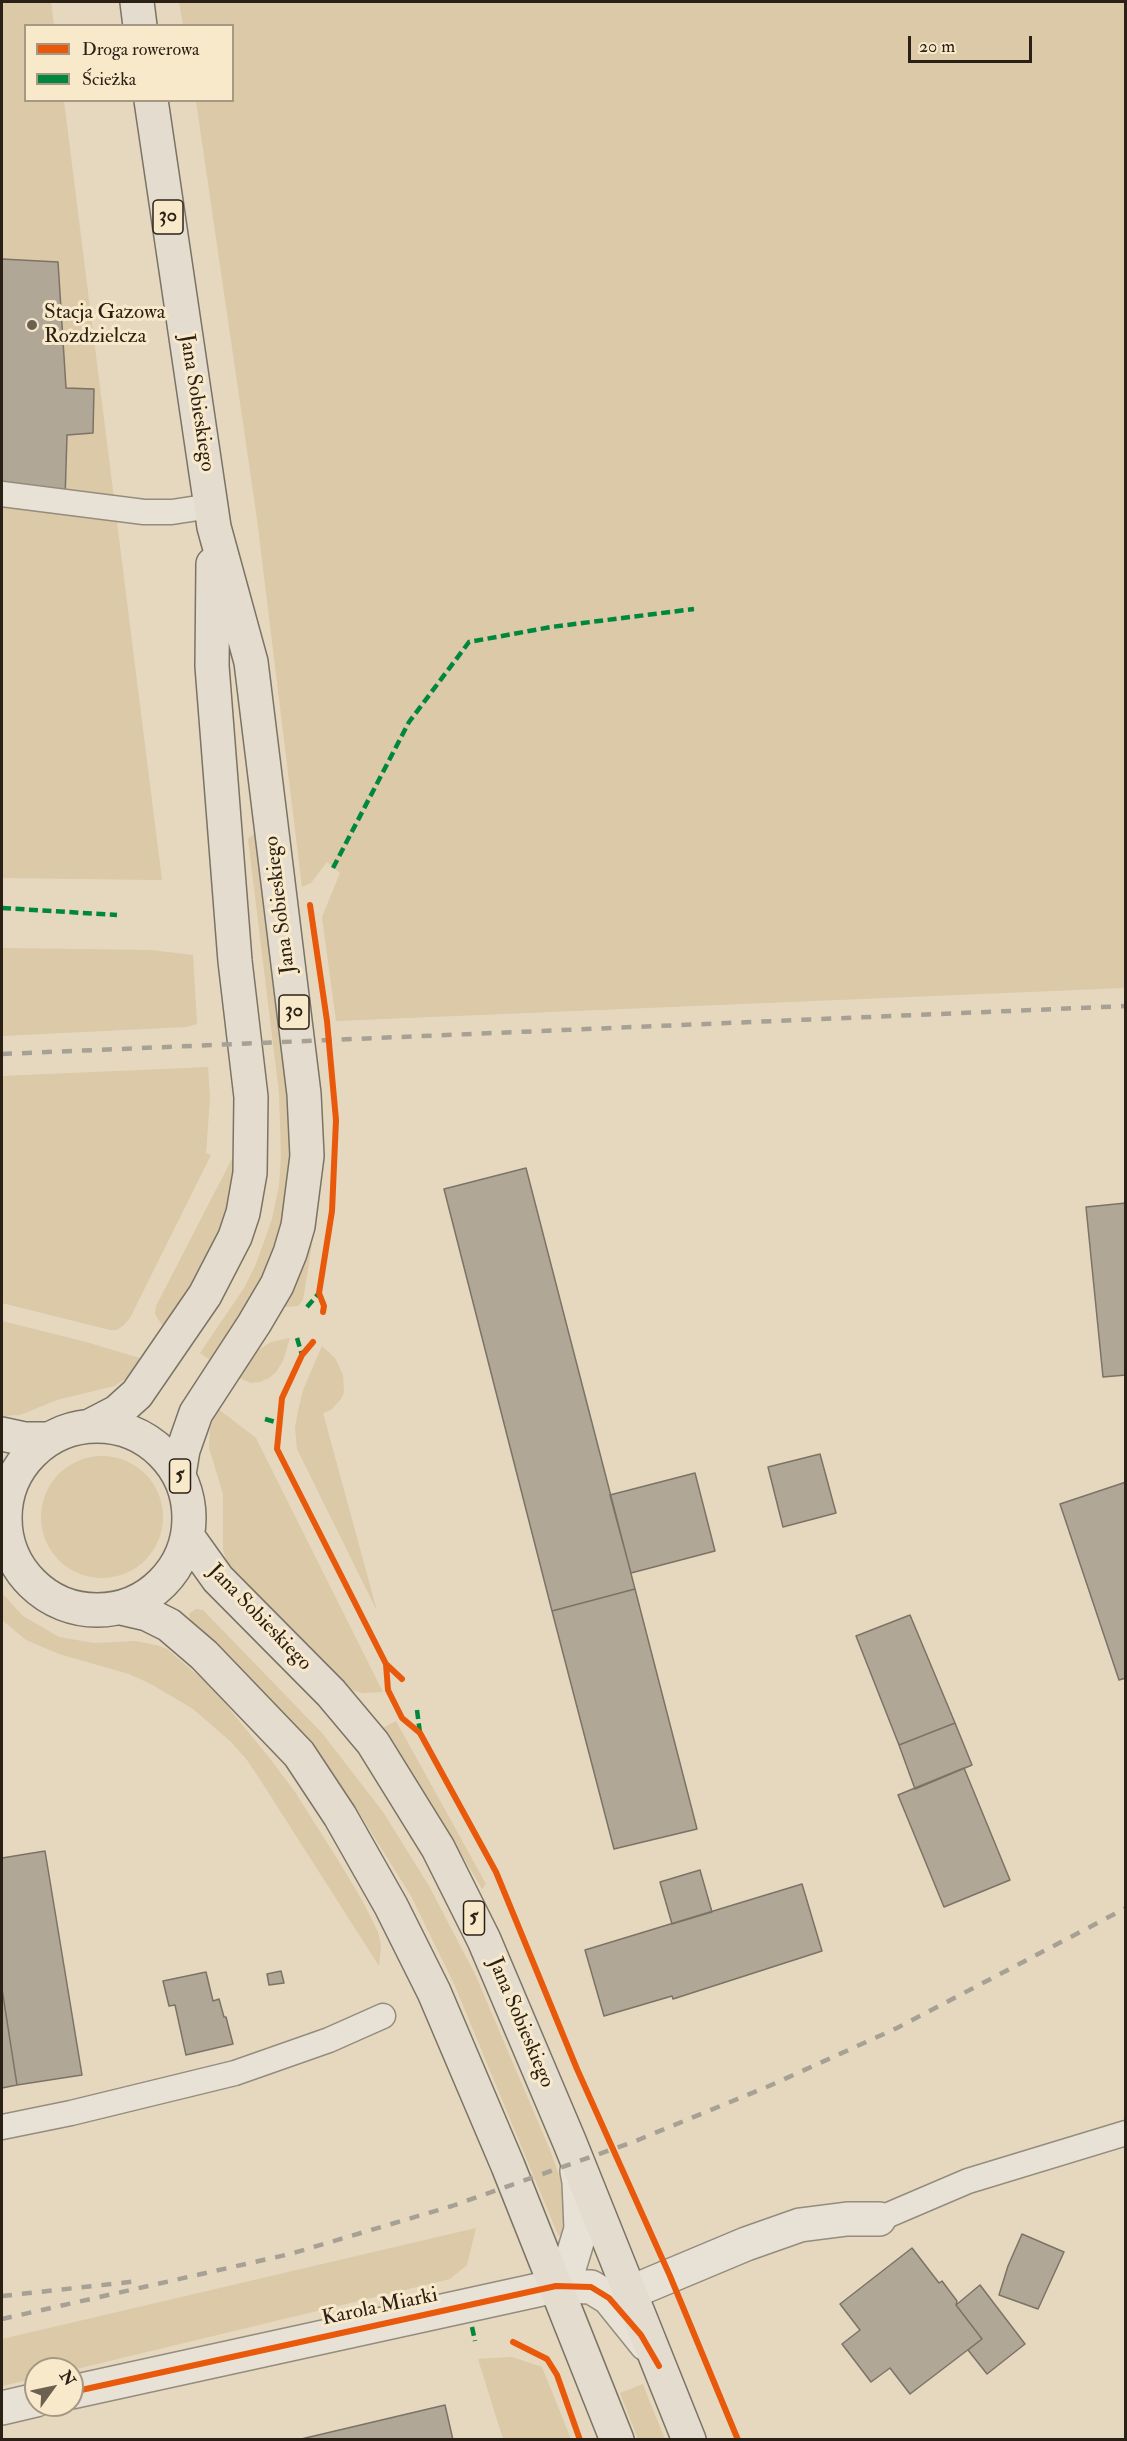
<!DOCTYPE html>
<meta charset="utf-8">
<style>
body{margin:0}
#map{position:relative;width:1127px;height:2441px;overflow:hidden;background:#e5d8be;font-family:"IM FELL Double Pica",serif}
canvas{display:block}
.frame{position:absolute;inset:0;border:3px solid #2b2016;pointer-events:none}
.legend{position:absolute;left:24px;top:24px;width:210px;height:78px;box-sizing:border-box;background:#f8e9cb;border:2px solid #a69983;margin:0;padding:8px 10px;list-style:none;font-size:18px;color:#2b2016}
.legend li{display:flex;align-items:center;gap:12px;height:30px}
.legend b{width:30px;border:2px solid #a69983}
.north{position:absolute;left:24px;top:2357px;width:60px;height:60px;box-sizing:border-box;background:#f8e9cb;border:2px solid #a69983;border-radius:50%;rotate:57deg;font-size:16px;font-weight:700;line-height:24px;text-align:center;color:#2b2016}
.north::after{content:'';display:block;margin:auto;width:21px;height:27px;background:#6c6051;clip-path:polygon(50% 0,100% 100%,50% 72%,0 100%)}
.scale{position:absolute;left:908px;top:36px;width:124px;height:27px;box-sizing:border-box;border:3px solid #2b2016;border-top:0;padding-left:8px;font-size:18px;line-height:21px;white-space:nowrap;color:#2b2016;-webkit-text-stroke:4px #f8e9cb;paint-order:stroke}
</style>
<div id="map">
<canvas width="1127" height="2441"></canvas>
<div class="frame"></div>
<ul class="legend">
<li><b style="height:8px;background:#e8590c"></b>Droga rowerowa</li>
<li><b style="height:8px;background:#00873e"></b>Ścieżka</li>
</ul>
<div class="north">N</div>
<div class="scale">20 m</div>
</div>
<script>
const g = document.querySelector('canvas').getContext('2d');
g.lineJoin = 'round';
function fillPath(path, color) {
  g.fillStyle = color;
  g.fill(path, 'evenodd');
}
function toPath(rows) {
  const path = new Path2D();
  for (const r of rows) {
    if (r.length === 3) {
      path.moveTo(r[0] + r[2], r[1]);
      path.arc(r[0], r[1], r[2], 0, 2 * Math.PI);
      continue;
    }
    path.moveTo(r[0], r[1]);
    for (let i = 2; i < r.length; i += 2) path.lineTo(r[i], r[i + 1]);
  }
  return path;
}
function trace(path, color, width, dash) {
  g.strokeStyle = color;
  g.lineWidth = width;
  g.lineCap = dash ? 'butt' : 'round';
  g.setLineDash(dash || []);
  g.stroke(path);
}
function label(font, color, halo, rows, align = 'center') {
  g.font = font + ' "IM FELL Double Pica",serif';
  g.lineWidth = 6;
  g.setLineDash([]);
  g.textBaseline = 'middle';
  g.strokeStyle = halo;
  g.fillStyle = color;
  for (const [text, x, y, turn = 0] of rows) {
    g.save();
    g.translate(x, y);
    g.rotate((+turn || 0) * Math.PI / 180);
    g.textAlign = isNaN(turn) ? turn : align;
    if (halo) g.strokeText(text, 0, 0);
    g.fillText(text, 0, 0);
    g.restore();
  }
}
fillPath(toPath([
 [2,2,51,2,54,25,26,26,26,100,64,101,162,880,2,878],
 [179,2,1125,2,1125,988,336,1021,322,917,340,873,327,862,311,883,302,887,257,519,196,101,232,100,232,26,183,25],
 [253,834,258,838,289,1096,293,1156,284,1222,263,1278,213,1362,200,1353,244,1288,256,1264,272,1219,279,1186,281,1156,279,1093,248,839],
 [2,948,151,950,193,955,197,1024,186,1027,2,1036],
 [208,1067,210,1098,206,1153,211,1155,130,1318,124,1325,117,1330,110,1330,2,1303,2,1076],
 [237,1149,228,1211,210,1257,164,1328,155,1314,156,1306],
 [313,1230,314,1232,303,1300,298,1306,286,1307,284,1305],
 [2,1321,86,1342,143,1359,127,1378,114,1386,57,1400,20,1415,2,1416],
 [290,1338,283,1361,276,1372,269,1378,260,1382,251,1383,237,1377,251,1357,260,1349,271,1342],
 [322,1346,335,1358,343,1375,344,1392,341,1399,331,1410,323,1413,377,1611,297,1449,295,1428,298,1411,303,1390],
 [217,1408,256,1438,383,1692,363,1693,348,1689,228,1568,223,1549,223,1494,209,1448,210,1429],
 [102,1517,61],
 [2,1593,23,1616,59,1637,94,1643,135,1641,156,1645,167,1649,201,1678,223,1701,271,1760,295,1792,338,1860,362,1900,378,1932,381,1946,379,1966,261,1781,247,1760,230,1741,193,1709,151,1684,129,1674,59,1654,26,1640,2,1620],
 [196,1609,203,1610,322,1733,383,1812,429,1886,475,1974,550,2150,565,2192,567,2218,563,2236,558,2235,455,1986,411,1896,356,1808,330,1772,190,1623,189,1614],
 [396,1721,486,1884,482,1889,431,1803,380,1729],
 [476,2228,467,2265,450,2279,72,2370,36,2369,36,2378,2,2386,2,2339],
 [512,2357,542,2367,571,2439,503,2439,478,2359],
 [643,2384,649,2400,665,2439,638,2439,620,2393]
]), '#dbc9a7');
const building = toPath([
 [2,259,58,262,66,388,94,389,93,433,67,435,65,499,2,491,2,259],
 [526,1168,635,1589,552,1611,444,1189,526,1168],
 [1126,1203,1126,1375,1103,1377,1086,1207,1126,1203],
 [820,1454,836,1513,783,1527,768,1467,820,1454],
 [695,1473,715,1551,631,1573,610,1495,695,1473],
 [1126,1482,1126,1678,1119,1680,1060,1504,1126,1482],
 [635,1589,697,1829,614,1849,552,1611,635,1589],
 [910,1615,955,1723,899,1745,856,1636,910,1615],
 [955,1723,972,1765,915,1789,899,1745,955,1723],
 [964,1768,1010,1880,944,1907,898,1795,964,1768],
 [45,1851,82,2075,17,2085,2,1989,2,1858,45,1851],
 [700,1870,712,1912,672,1924,660,1882,700,1870],
 [802,1884,822,1951,673,1999,672,1996,604,2016,585,1950,802,1884],
 [281,1971,284,1983,269,1985,267,1974,281,1971],
 [206,1972,213,2001,219,1999,224,2017,226,2017,233,2044,186,2055,175,2005,169,2006,163,1981,206,1972],
 [2,1989,17,2085,2,2088,2,1989],
 [1022,2234,1064,2252,1038,2309,999,2295,1008,2266,1022,2234],
 [912,2248,939,2283,942,2281,957,2301,956,2305,982,2339,910,2394,890,2368,871,2382,842,2344,860,2330,840,2304,912,2248],
 [980,2285,1025,2344,987,2374,968,2350,982,2339,956,2305,980,2285],
 [445,2405,453,2440,297,2440,445,2405]
]);
fillPath(building, '#b0a796');
trace(building, '#7b7365', 1.5);
const service = toPath([
 [2,494,144,512,172,512,211,506],
 [2,2127,71,2113,235,2073,329,2040,383,2016],
 [879,2219,968,2181,1126,2133]
]);
const minor = toPath([
 [556,2286,570,2265,581,2229,579,2182,577,2171],
 [629,2293,746,2244,800,2225,847,2219,879,2219],
 [72,2392,556,2286,591,2287,609,2298,646,2344],
 [2,2408,36,2400]
]);
const primary = toPath([
 [137,2,140,26],
 [151,100,214,527,251,662,304,1094,307,1156,298,1226,290,1253,277,1285,254,1324,196,1413,183,1450,179,1474],
 [97,1518,92],
 [90,1426,117,1412,137,1394,205,1295,235,1237,243,1213,250,1173,251,1097,235,961,212,666,213,564],
 [2,1434,25,1439,49,1439],
 [188,1537,218,1579,331,1693,373,1743,438,1848,484,1940,570,2143,689,2440],
 [121,1608,147,1614,169,1625,204,1655,299,1754,340,1816,391,1906,434,1992,508,2166,617,2440]
]);
trace(service, '#948c7d', 27);
trace(minor, '#948c7d', 36);
trace(primary, '#7b7365', 36);
trace(service, '#e8e2d6', 24);
trace(minor, '#e8e2d6', 33);
trace(primary, '#e4ddcf', 33);
trace(toPath([
 [2,1054,1126,1006],
 [2,2296,139,2281],
 [2,2319,290,2254,452,2206,633,2142,769,2086,897,2028,1126,1908]
]), '#a6a095', 4.5, [10, 10]);
trace(toPath([
 [333,868,409,722,469,642,551,627,694,609],
 [2,908,117,915],
 [307,1307,319,1293],
 [297,1338,302,1355],
 [265,1419,279,1423],
 [417,1710,420,1733],
 [472,2327,475,2341]
]), '#00873e', 4.5, [9, 4.5]);
trace(toPath([
 [310,905,327,1021,336,1120,332,1211,319,1293,324,1306,323,1312],
 [313,1342,302,1355,282,1398,277,1449,386,1664,402,1679],
 [386,1664,388,1690,402,1718,420,1733,496,1872,577,2069,670,2276,738,2440],
 [513,2342,547,2359,557,2375,580,2440],
 [72,2392,556,2286,591,2287,609,2298,641,2335,659,2366]
]), '#e8590c', 6);
for (const [x, y, r, color] of [
 [32,325,6,"#6c6051"]
]) {
  const dot = new Path2D();
  dot.arc(x, y, r, 0, 2 * Math.PI);
  g.fillStyle = color;
  g.fill(dot);
  trace(dot, '#f8e9cb', 2);
}
for (const [x, y, w] of [
 [168,217,30],
 [294,1012,30],
 [180,1476,21],
 [474,1918,21]
]) {
  const box = new Path2D();
  box.roundRect(x - w / 2, y - 17, w, 34, 4.5);
  g.fillStyle = '#f8e9cb';
  g.fill(box);
  trace(box, '#2b2016', 1.5);
}
label('bold 20px', '#2b2016', null, [
 ["30",168,217],
 ["30",294,1012],
 ["5",180,1476],
 ["5",474,1918]
]);
label('21px', '#2b2016', '#f8e9cb', [
 ["Stacja Gazowa",44,313],
 ["Rozdzielcza",44,337]
], 'left');
label('21px', '#2b2016', '#f8e9cb', [
 ["Jana Sobieskiego",196,403,81],
 ["Jana Sobieskiego",281,905,-97],
 ["Jana Sobieskiego",259,1618,46],
 ["Jana Sobieskiego",520,2023,67],
 ["Karola Miarki",380,2308,-12]
]);
</script>
